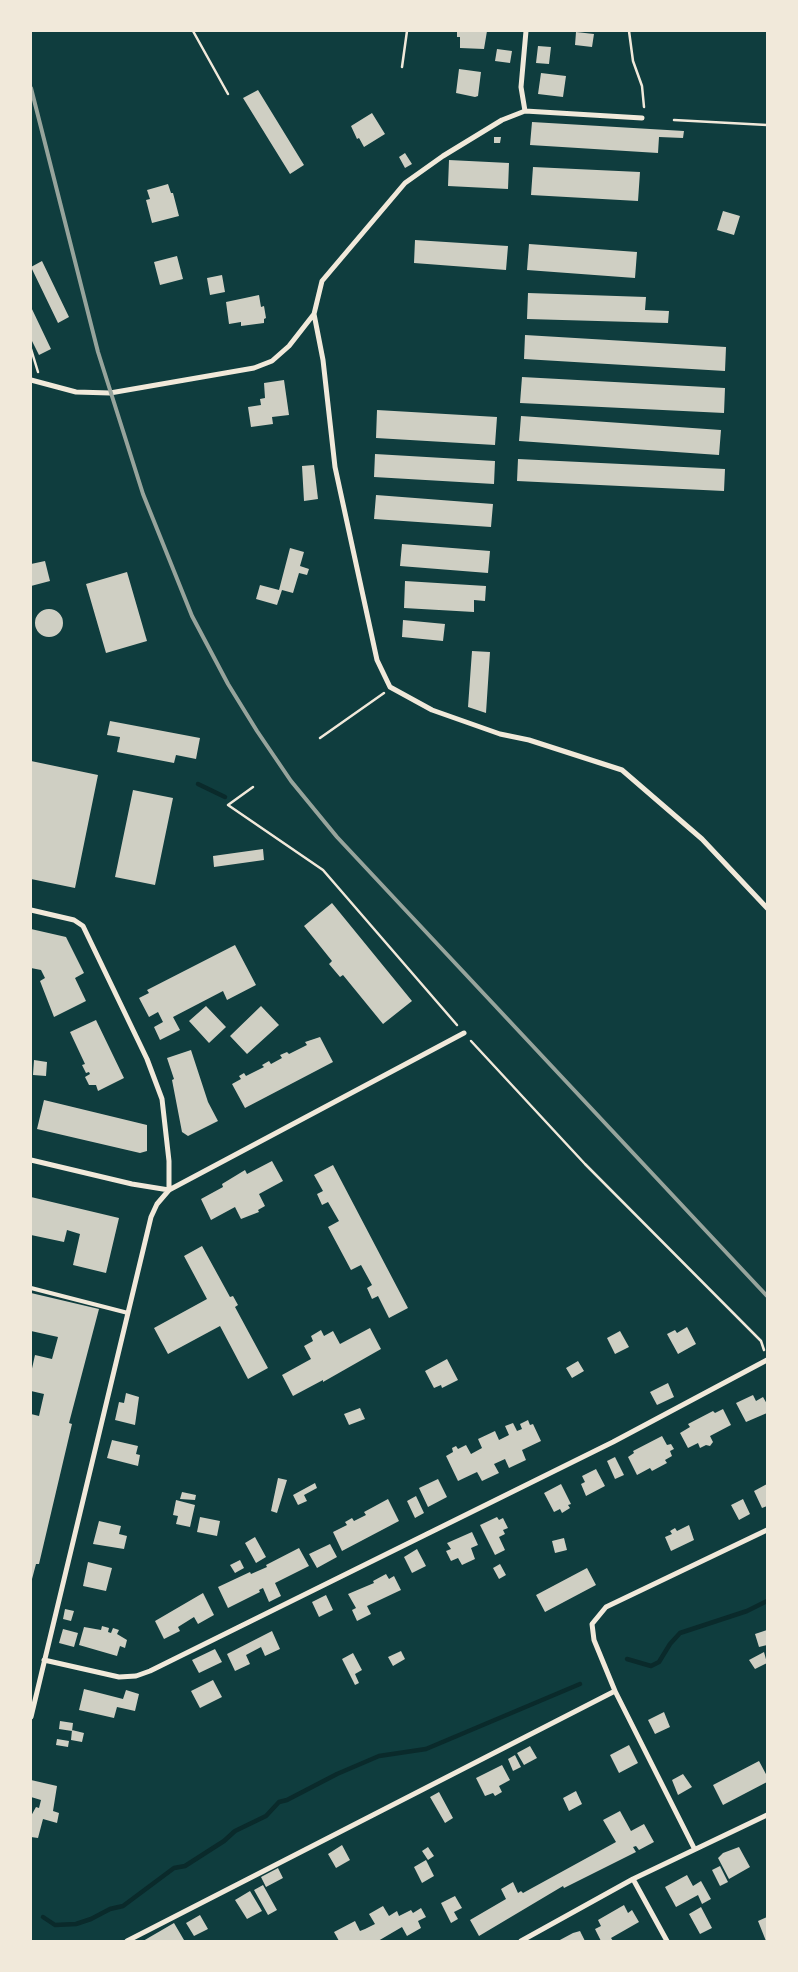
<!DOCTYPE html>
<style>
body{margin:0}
#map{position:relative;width:798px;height:1972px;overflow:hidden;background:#0f3d3e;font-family:"Fira Sans Condensed",sans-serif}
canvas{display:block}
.frame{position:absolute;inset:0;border:32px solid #f1e9da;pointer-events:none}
</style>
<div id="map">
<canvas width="798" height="1972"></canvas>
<div class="frame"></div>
</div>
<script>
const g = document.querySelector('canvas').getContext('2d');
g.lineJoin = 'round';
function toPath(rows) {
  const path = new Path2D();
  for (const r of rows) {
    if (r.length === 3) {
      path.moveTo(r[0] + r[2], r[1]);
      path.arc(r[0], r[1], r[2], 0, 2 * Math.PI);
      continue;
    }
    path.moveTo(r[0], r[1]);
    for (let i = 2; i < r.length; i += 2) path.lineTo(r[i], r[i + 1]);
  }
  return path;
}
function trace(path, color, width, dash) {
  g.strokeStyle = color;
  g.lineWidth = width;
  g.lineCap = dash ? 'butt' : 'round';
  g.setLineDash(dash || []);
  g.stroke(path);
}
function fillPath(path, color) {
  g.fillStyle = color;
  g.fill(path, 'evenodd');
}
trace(toPath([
 [198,784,225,797],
 [627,1659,651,1666,659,1662,670,1644,680,1633,747,1611,767,1601],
 [43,1917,55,1925,76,1924,91,1919,110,1909,123,1906,174,1868,185,1866,224,1841,235,1831,266,1816,279,1802,287,1800,337,1774,379,1756,426,1749,580,1684]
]), '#0a2a2b', 4.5);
fillPath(toPath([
 [457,31,487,31,484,49,460,48,460,37,457,37],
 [576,32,594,34,592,47,575,45],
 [538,46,551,47,549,64,536,63],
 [497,49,512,51,510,63,495,61],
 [459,69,481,72,478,96,475,97,456,93],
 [541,73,566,76,563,97,538,94],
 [258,90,304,165,290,174,243,98],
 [372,113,385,134,364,147,359,138,357,139,351,126],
 [532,122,684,131,683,138,659,137,658,153,530,145],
 [494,137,501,137,500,143,494,143],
 [405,153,412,164,405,168,399,157],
 [449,160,509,163,508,189,448,186],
 [533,167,640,172,638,201,531,195],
 [168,184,171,193,173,193,179,216,152,223,146,200,150,199,147,190],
 [723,211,740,216,734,235,717,230],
 [415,240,508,246,506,270,414,263],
 [529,244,637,252,635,278,527,270],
 [177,256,183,279,160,285,154,262],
 [42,261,69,317,58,323,31,267],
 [222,275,225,292,210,295,207,278],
 [528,293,646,297,645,310,669,311,668,323,527,319],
 [259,295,261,307,264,306,266,318,264,319,264,323,241,326,241,322,229,324,226,302],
 [31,307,51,349,39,355,31,339],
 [525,335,726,347,725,371,524,359],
 [522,377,725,388,724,413,520,403],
 [284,380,289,415,272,417,273,424,251,427,248,407,261,405,260,399,265,398,264,383],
 [377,410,497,417,495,445,376,438],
 [521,416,721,430,719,455,519,441],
 [375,454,495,461,494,484,374,477],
 [518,459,725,469,724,491,517,481],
 [314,465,318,499,304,501,302,466],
 [376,495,493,504,491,527,374,519],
 [402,544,490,551,488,573,400,566],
 [290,548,304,552,300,566,309,569,307,575,299,573,293,593,282,590,277,605,256,599,260,585,279,590],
 [45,561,50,581,31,586,31,564],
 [127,572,147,641,106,653,86,584],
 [405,581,486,586,485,601,474,600,474,612,404,608],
 [49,623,14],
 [403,620,445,624,443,641,402,637],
 [472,651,490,652,486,713,468,707],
 [110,721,200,738,196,759,176,755,174,763,117,752,120,737,107,735],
 [31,761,98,775,75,888,31,879],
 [133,790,173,798,155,885,115,877],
 [263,849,264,860,214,867,213,856],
 [332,903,412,1001,383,1024,343,975,340,977,329,964,332,961,304,926],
 [31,929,66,937,84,973,75,978,86,1001,54,1017,40,981,45,978,41,970,31,968],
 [235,945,256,985,227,1000,223,991,173,1017,180,1030,160,1040,154,1027,163,1022,158,1012,149,1017,139,998,149,993,147,990],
 [206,1006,226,1027,209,1043,189,1021],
 [261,1006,279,1025,247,1054,230,1036],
 [96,1020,124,1078,98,1091,96,1085,89,1085,85,1077,90,1074,89,1072,86,1073,82,1065,85,1064,70,1032],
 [320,1037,333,1062,245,1108,232,1084,241,1079,239,1076,244,1073,246,1076,264,1067,262,1065,269,1061,271,1064,282,1058,280,1055,287,1052,289,1054,307,1045,305,1042],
 [191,1050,208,1102,218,1121,188,1136,182,1132,172,1080,174,1079,167,1058],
 [34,1060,47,1062,46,1076,33,1075],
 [44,1100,147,1125,147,1151,140,1153,37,1129],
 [272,1161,283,1181,259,1194,265,1206,258,1210,259,1212,241,1219,235,1207,211,1220,201,1199,223,1187,222,1184,245,1170,247,1174],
 [333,1165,408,1308,389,1318,378,1296,372,1299,367,1288,372,1285,361,1265,351,1270,328,1227,339,1221,328,1202,322,1205,317,1194,323,1191,314,1175],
 [31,1197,119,1218,106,1273,73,1265,80,1234,67,1230,64,1242,31,1235],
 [202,1246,230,1297,233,1296,238,1305,235,1307,268,1368,248,1379,220,1326,168,1354,154,1328,207,1299,184,1256],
 [31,1293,99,1309,69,1423,72,1424,39,1564,36,1564,32,1579,31,1414,39,1416,44,1394,31,1391,31,1373,35,1355,52,1359,58,1337,31,1331],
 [687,1327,696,1344,678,1354,667,1334,675,1330,677,1333],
 [370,1328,381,1349,323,1382,323,1380,293,1396,282,1375,311,1359,304,1346,313,1341,311,1336,321,1330,324,1336,333,1331,340,1344],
 [620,1331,629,1347,615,1354,607,1338],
 [447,1359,458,1380,442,1388,441,1385,434,1388,425,1371],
 [578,1361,584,1371,572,1378,566,1368],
 [668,1383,674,1397,657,1405,650,1392],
 [126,1393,139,1397,135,1425,115,1420,119,1402,124,1403],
 [753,1395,756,1401,763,1397,767,1404,767,1413,746,1422,736,1403],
 [360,1408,365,1419,349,1425,344,1414],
 [723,1409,731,1425,710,1436,713,1442,710,1446,706,1445,700,1448,698,1443,688,1448,680,1433,690,1427,688,1424,713,1411,715,1413],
 [528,1420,530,1425,533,1424,541,1441,522,1450,526,1460,509,1468,505,1459,494,1464,499,1473,482,1481,477,1472,458,1481,446,1456,453,1452,452,1448,456,1446,458,1449,466,1445,471,1454,482,1448,478,1439,495,1431,499,1440,509,1435,505,1426,513,1423,517,1431,522,1429,520,1424],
 [662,1436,667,1445,671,1444,674,1449,670,1451,672,1456,665,1460,667,1463,652,1471,650,1468,637,1475,628,1457,634,1453,633,1451],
 [112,1440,138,1446,136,1454,140,1455,138,1466,107,1458],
 [615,1457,624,1475,615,1479,607,1461],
 [596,1469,605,1486,586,1496,581,1484,585,1482,582,1476],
 [278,1478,287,1480,277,1513,271,1511],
 [438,1479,447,1497,428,1507,419,1488],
 [315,1483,317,1488,304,1495,307,1501,298,1505,293,1495],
 [561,1484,571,1504,568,1505,570,1508,562,1513,560,1509,554,1512,544,1493],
 [767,1484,767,1506,762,1508,754,1491],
 [182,1492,196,1495,195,1500,180,1499],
 [416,1496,424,1513,415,1518,407,1501],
 [388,1499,399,1521,342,1551,333,1532,347,1525,345,1522,352,1518,354,1521,366,1515,364,1512],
 [743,1499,750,1514,739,1520,731,1505],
 [176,1500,195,1505,190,1527,176,1524,178,1516,173,1515],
 [200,1517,220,1521,217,1536,197,1532],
 [497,1517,499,1520,503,1518,508,1528,503,1530,505,1534,499,1537,505,1550,495,1555,480,1525],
 [99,1521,121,1526,119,1534,127,1536,124,1549,93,1544],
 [689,1525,694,1540,671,1551,665,1537,672,1534,670,1531,675,1528,677,1531],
 [472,1532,478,1545,471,1548,475,1559,462,1565,458,1558,451,1561,446,1551,451,1549,447,1543],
 [255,1537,266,1557,256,1563,245,1543],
 [564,1538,567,1550,555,1553,552,1541],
 [330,1544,337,1557,317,1568,309,1554],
 [299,1548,309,1566,275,1583,281,1596,269,1602,263,1588,259,1590,260,1592,228,1608,218,1587,250,1572,251,1574,267,1567,266,1565],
 [417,1549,426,1566,412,1573,404,1557],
 [240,1560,244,1568,235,1573,230,1565],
 [88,1562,112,1568,106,1591,83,1586],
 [500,1564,506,1575,499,1579,493,1568],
 [587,1568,596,1585,545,1612,536,1595],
 [386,1574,389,1579,394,1576,401,1590,367,1606,371,1614,357,1621,352,1610,356,1608,348,1594,374,1583,373,1581],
 [203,1593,214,1615,198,1624,194,1617,178,1627,180,1631,164,1639,155,1621],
 [326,1595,333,1610,319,1617,312,1602],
 [65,1609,74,1611,71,1621,63,1619],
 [102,1626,109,1628,108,1632,111,1633,113,1628,119,1630,117,1634,127,1640,125,1648,120,1646,117,1656,79,1645,84,1627,101,1630],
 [63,1629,78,1633,74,1647,59,1643],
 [767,1630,767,1645,759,1647,755,1634],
 [272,1631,280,1649,265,1656,261,1647,246,1655,250,1664,235,1671,227,1654],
 [215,1649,222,1662,199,1673,192,1660],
 [401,1651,405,1659,393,1666,388,1657],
 [764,1652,767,1663,755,1669,749,1660],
 [353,1653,362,1670,355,1674,359,1683,355,1685,342,1659],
 [213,1680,222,1697,200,1708,191,1691],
 [84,1689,123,1699,126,1690,139,1694,135,1711,117,1707,114,1718,79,1710],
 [664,1712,670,1727,655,1734,648,1720],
 [60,1721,73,1723,72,1731,59,1729],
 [72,1730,84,1733,82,1742,71,1740],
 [57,1739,69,1741,68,1747,56,1745],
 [629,1745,638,1763,619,1773,610,1755],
 [530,1746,537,1758,524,1765,517,1753],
 [515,1755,521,1767,513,1771,508,1759],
 [759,1761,767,1776,767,1782,723,1805,713,1785],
 [502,1765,510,1780,499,1786,502,1792,495,1796,493,1793,485,1796,476,1778],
 [683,1774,692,1787,678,1795,672,1780],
 [31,1780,57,1786,53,1811,59,1813,57,1823,43,1819,38,1838,31,1837,31,1816,36,1807,39,1808,41,1800,31,1797],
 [576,1791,582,1804,569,1811,563,1798],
 [439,1792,453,1818,445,1823,430,1797],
 [620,1811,631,1831,644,1824,654,1842,639,1850,636,1846,633,1847,636,1852,564,1888,563,1886,479,1936,470,1920,506,1899,501,1889,513,1882,518,1893,521,1891,523,1893,616,1842,603,1820],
 [342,1845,350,1860,336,1868,328,1854],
 [428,1847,434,1856,428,1860,422,1851],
 [739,1847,750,1867,729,1879,718,1858,723,1853],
 [426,1860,434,1876,422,1883,414,1867],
 [720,1866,728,1882,720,1886,712,1870],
 [278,1868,283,1878,266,1887,261,1877],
 [687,1875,693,1886,701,1881,711,1899,702,1904,698,1895,676,1907,665,1887],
 [263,1885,277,1910,268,1915,254,1890],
 [250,1891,262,1911,247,1919,235,1900],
 [455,1896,462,1908,454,1912,458,1919,451,1923,441,1903],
 [624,1905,628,1913,632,1910,639,1922,611,1938,613,1941,601,1941,595,1929,601,1926,598,1920],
 [383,1906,389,1916,397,1911,399,1916,411,1910,413,1913,421,1908,426,1917,418,1921,421,1928,407,1936,402,1927,378,1941,339,1941,334,1932,355,1921,360,1931,365,1929,375,1924,369,1914],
 [701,1907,712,1928,700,1934,689,1914],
 [200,1915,208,1929,194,1936,186,1923],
 [767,1917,767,1941,766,1941,758,1921],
 [174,1923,184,1940,182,1941,143,1941],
 [580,1931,585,1941,558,1941,573,1933]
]), '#cfcfc3');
trace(toPath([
 [193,31,228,94],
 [629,31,633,61,642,86,644,107],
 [402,67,407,31],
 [674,120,767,125],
 [31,349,38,372],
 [320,738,384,693],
 [253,787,228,805,323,870,457,1025],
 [471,1041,585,1164,761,1341,764,1350]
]), '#f1e9da', 2.5);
trace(toPath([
 [31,1288,128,1313]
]), '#f1e9da', 4);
trace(toPath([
 [526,31,521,87,525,111,502,120,443,156,405,183,322,281,314,314,323,360,335,467,377,660,390,687,432,710,500,734,529,740,622,770,702,839,767,908],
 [525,111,642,118],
 [31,380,76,392,110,393,254,368,272,361,289,346,314,314],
 [31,910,74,920,83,926,147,1059,162,1099,169,1161,169,1190,157,1204,151,1217,31,1717],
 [31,1160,132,1184,169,1190,464,1033],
 [44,1660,119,1677,136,1676,150,1671,613,1442,767,1360],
 [694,1848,615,1691,594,1640,592,1624,606,1607,767,1530],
 [633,1879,667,1941],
 [127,1941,615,1691],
 [521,1941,633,1879,767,1815]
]), '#f1e9da', 5);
trace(toPath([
 [31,88,98,352,143,494,192,616,228,684,257,731,291,781,337,837,767,1296]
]), '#97a49c', 4);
</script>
